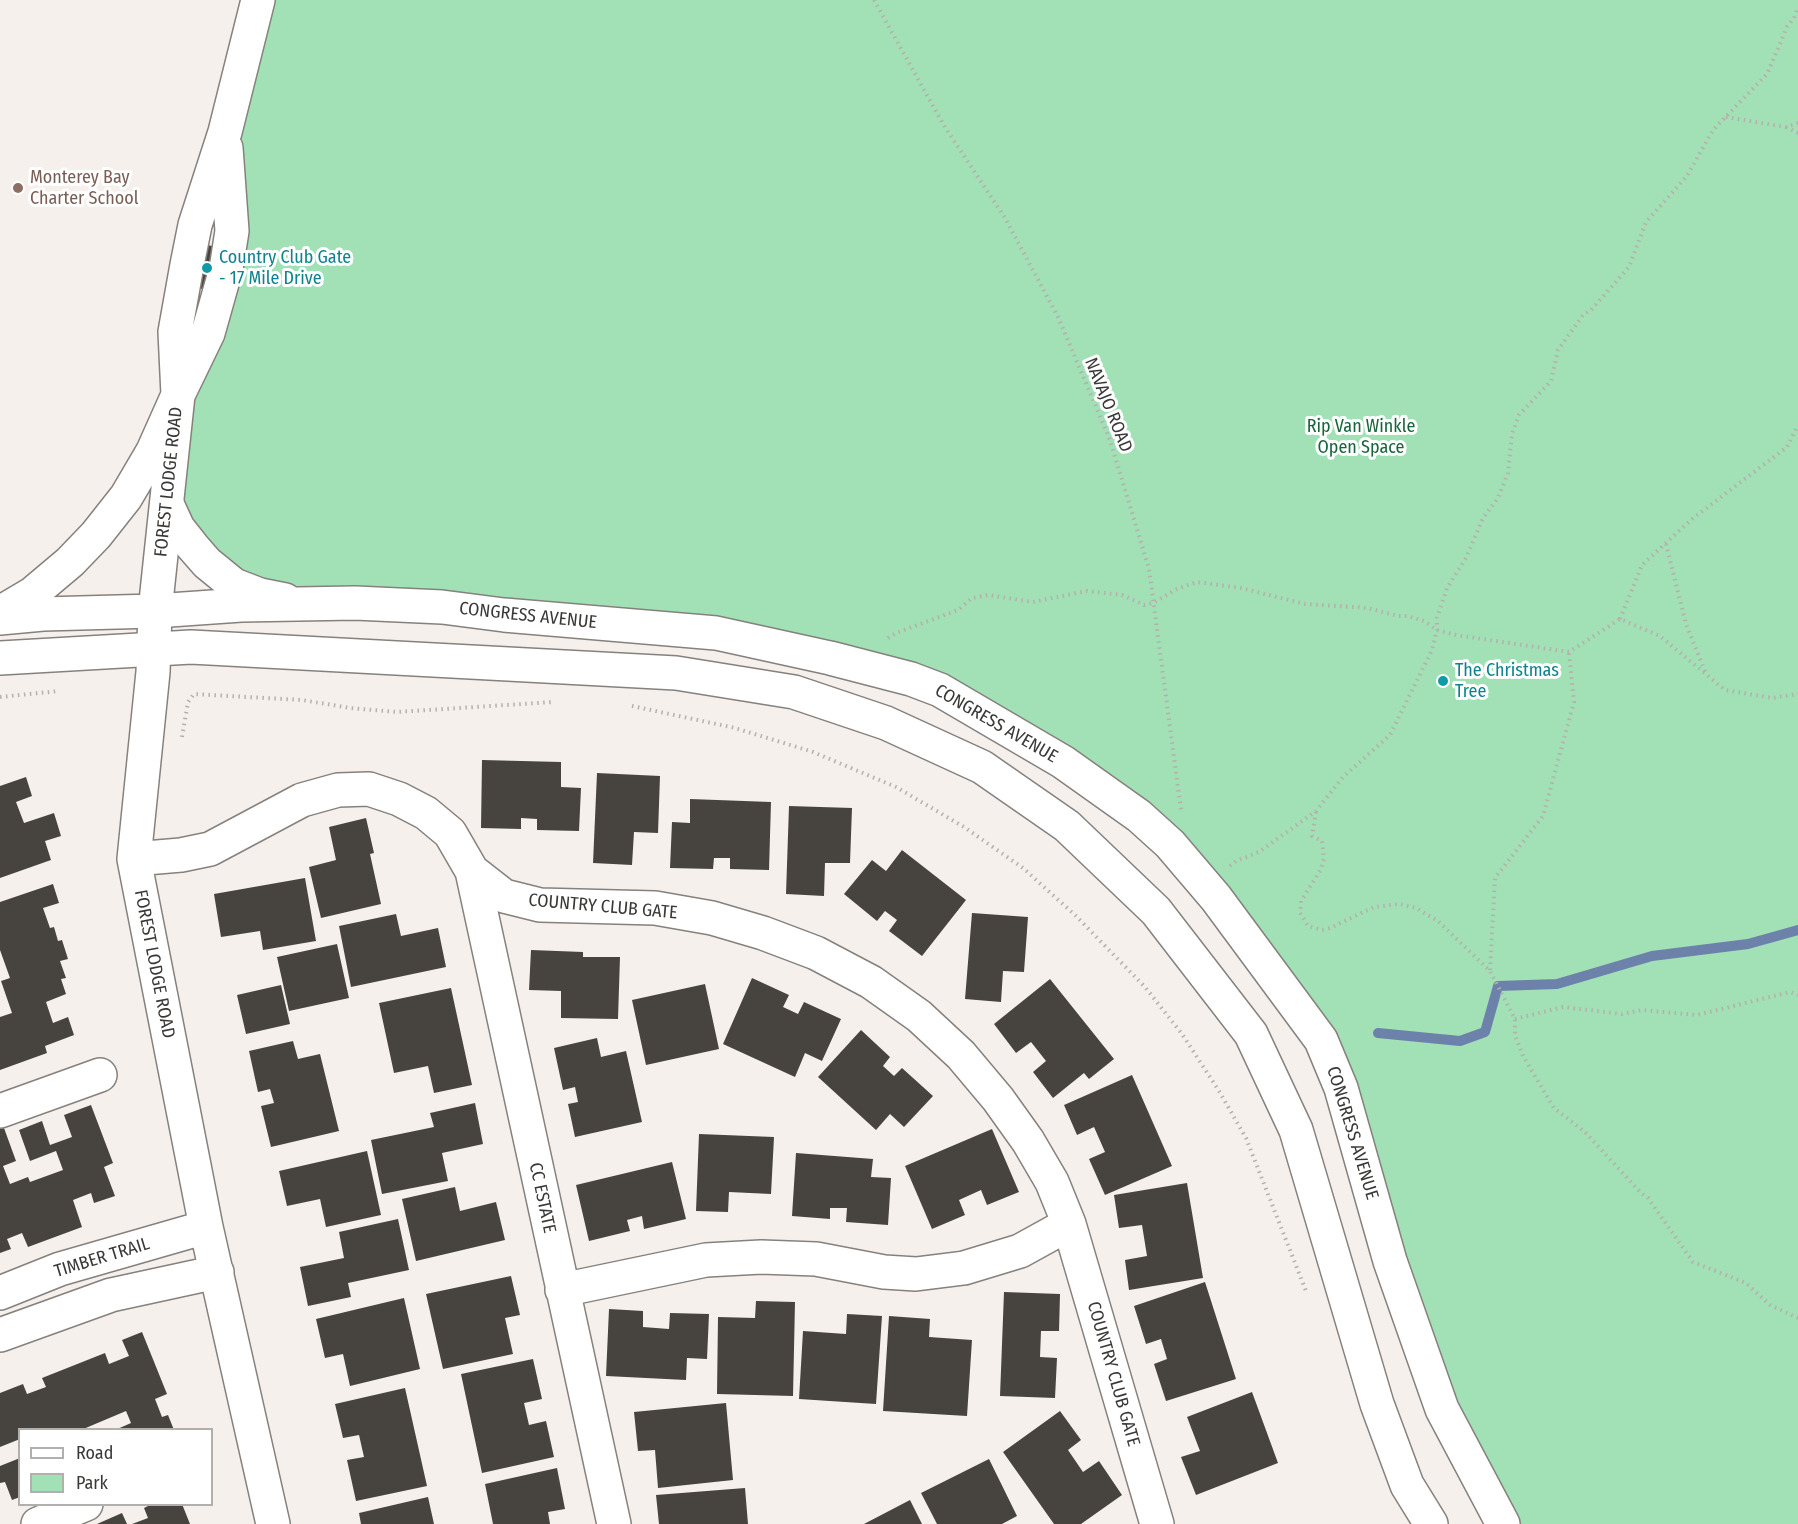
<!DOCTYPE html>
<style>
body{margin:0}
#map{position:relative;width:1798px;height:1524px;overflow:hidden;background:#f5f0ec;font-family:"Fira Sans Condensed",sans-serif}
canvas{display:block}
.legend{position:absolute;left:18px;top:1428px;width:195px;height:78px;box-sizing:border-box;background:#fff;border:2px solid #b1b0af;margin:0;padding:8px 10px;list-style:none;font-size:18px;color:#3b3937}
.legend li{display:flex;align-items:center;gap:12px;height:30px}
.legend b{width:30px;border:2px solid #b1b0af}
</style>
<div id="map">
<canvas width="1798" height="1524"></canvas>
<ul class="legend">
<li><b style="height:8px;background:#fff"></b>Road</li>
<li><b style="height:16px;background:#a2e0b6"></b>Park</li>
</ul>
</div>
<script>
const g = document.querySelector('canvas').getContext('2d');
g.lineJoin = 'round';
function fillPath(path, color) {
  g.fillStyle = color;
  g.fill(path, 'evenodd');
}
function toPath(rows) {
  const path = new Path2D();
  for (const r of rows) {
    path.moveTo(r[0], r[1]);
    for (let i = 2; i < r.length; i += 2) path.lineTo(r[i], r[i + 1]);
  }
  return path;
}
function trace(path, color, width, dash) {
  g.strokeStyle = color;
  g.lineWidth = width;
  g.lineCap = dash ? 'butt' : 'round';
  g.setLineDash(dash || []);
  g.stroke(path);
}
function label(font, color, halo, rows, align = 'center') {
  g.font = font + ' "Fira Sans Condensed",sans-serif';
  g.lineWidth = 6;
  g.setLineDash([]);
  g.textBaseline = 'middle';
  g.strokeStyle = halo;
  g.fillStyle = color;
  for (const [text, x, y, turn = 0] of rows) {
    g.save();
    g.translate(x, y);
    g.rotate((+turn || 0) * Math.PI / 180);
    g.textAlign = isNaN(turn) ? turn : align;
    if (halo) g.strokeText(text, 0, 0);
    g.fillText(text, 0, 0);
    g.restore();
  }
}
fillPath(toPath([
 [258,0,1798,0,1798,1524,1503,1524,1442,1409,1341,1088,1216,898,1063,762,830,658,304,604,207,563,170,477,208,333,225,132]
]), '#a2e0b6');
trace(toPath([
 [1378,1033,1460,1041,1485,1032,1498,986,1557,984,1652,956,1748,944,1798,930]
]), '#6d82aa', 10);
fillPath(toPath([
 [202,244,222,248,213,291,192,287],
 [482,760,561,762,561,787,581,788,579,831,537,830,537,819,521,818,521,829,481,828],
 [597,773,660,776,658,833,634,832,632,865,593,863],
 [26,777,32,796,16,802,24,823,54,813,61,836,45,841,51,860,0,878,0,786],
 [690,799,771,802,769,870,730,869,730,858,714,858,713,869,670,868,672,822,690,823],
 [789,806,852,808,850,863,825,863,824,896,786,894],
 [366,818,374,853,370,854,381,904,321,918,309,867,336,860,329,827],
 [902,850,966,900,922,956,889,931,897,920,885,911,877,921,844,894,872,860,886,871],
 [305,878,316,941,263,950,260,931,221,937,214,894],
 [53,884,59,903,43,908,50,928,54,927,58,941,62,940,68,959,60,961,66,978,61,979,66,994,46,1002,53,1023,68,1017,74,1035,45,1046,47,1053,0,1070,0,1017,12,1013,1,981,10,978,0,950,0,902],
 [972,913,1028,917,1024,972,1003,971,1001,1002,965,999],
 [396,914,401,936,438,928,446,967,351,987,339,926],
 [337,944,349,998,289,1011,277,957],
 [531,950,583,952,583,957,620,957,618,1019,561,1018,561,991,529,990],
 [752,978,789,995,783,1007,798,1014,804,1002,841,1019,822,1061,805,1053,795,1077,723,1044],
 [1050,979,1114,1059,1089,1079,1084,1073,1053,1098,1033,1072,1046,1061,1031,1042,1016,1053,994,1024],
 [705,984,719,1049,646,1065,632,1000],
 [281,985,290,1024,246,1034,237,995],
 [451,988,472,1085,434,1093,428,1066,394,1073,379,1003],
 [861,1030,890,1057,883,1066,894,1076,902,1068,933,1096,904,1127,890,1114,876,1130,818,1077],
 [597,1038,601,1057,626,1051,642,1122,575,1137,568,1104,578,1102,575,1087,563,1090,554,1048],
 [293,1041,298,1059,320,1054,339,1131,271,1147,261,1106,274,1103,270,1089,258,1092,249,1051],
 [1132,1075,1172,1166,1105,1195,1089,1159,1105,1152,1094,1127,1077,1135,1064,1105],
 [475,1103,483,1144,442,1153,448,1181,382,1194,371,1140,434,1127,430,1113],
 [91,1105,113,1163,104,1167,115,1196,94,1203,91,1193,73,1200,82,1227,28,1247,22,1233,7,1239,11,1249,0,1253,0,1129,4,1128,16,1161,3,1166,10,1184,28,1177,30,1182,63,1170,56,1151,30,1161,19,1130,42,1121,50,1145,72,1137,64,1115],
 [992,1129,1019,1192,987,1205,981,1190,959,1200,965,1215,932,1229,905,1166],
 [699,1134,774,1137,771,1194,729,1192,728,1212,696,1211],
 [367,1151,381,1215,326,1227,320,1199,287,1206,279,1171],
 [796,1153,873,1159,871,1177,891,1178,888,1225,846,1222,847,1208,830,1208,830,1219,792,1216],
 [672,1162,686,1219,644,1229,642,1216,627,1220,630,1231,589,1241,576,1185],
 [1187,1183,1203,1278,1129,1290,1125,1260,1147,1256,1142,1225,1119,1228,1114,1195],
 [455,1187,460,1211,496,1202,505,1240,416,1261,402,1199],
 [398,1219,409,1270,348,1283,351,1297,308,1306,300,1267,344,1258,339,1232],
 [511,1276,520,1315,505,1318,513,1354,443,1369,426,1294],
 [1205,1282,1236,1379,1166,1401,1154,1364,1167,1359,1161,1339,1146,1344,1134,1306],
 [1004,1292,1060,1294,1059,1331,1041,1331,1040,1357,1057,1358,1055,1398,1000,1396],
 [404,1298,420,1369,350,1386,343,1354,325,1358,316,1319],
 [756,1301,795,1302,793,1396,717,1394,718,1317,755,1318],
 [609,1309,643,1311,643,1327,669,1329,670,1313,709,1314,707,1359,687,1358,686,1380,606,1376],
 [847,1314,882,1316,876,1404,799,1399,803,1331,846,1334],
 [889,1316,930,1319,929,1337,972,1340,967,1416,883,1411],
 [142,1332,167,1394,155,1399,162,1417,168,1415,174,1430,115,1430,131,1423,126,1411,81,1430,20,1430,20,1439,0,1447,0,1393,23,1384,27,1394,46,1387,42,1378,105,1353,109,1364,129,1356,122,1340],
 [533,1359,542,1399,524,1403,529,1425,546,1421,554,1457,482,1473,461,1374],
 [405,1388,427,1486,356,1501,347,1460,364,1457,359,1435,343,1438,335,1404],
 [1252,1392,1278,1463,1196,1495,1181,1457,1200,1451,1187,1417],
 [726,1403,733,1480,658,1488,655,1450,638,1451,634,1412],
 [1060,1411,1081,1440,1068,1450,1083,1472,1099,1461,1122,1495,1081,1524,1054,1524,1003,1452],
 [20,1458,20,1497,12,1500,5,1482,0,1483,0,1466],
 [989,1459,1017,1516,1002,1524,937,1524,921,1493],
 [557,1468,565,1509,548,1512,550,1524,493,1524,485,1484],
 [745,1488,748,1524,659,1524,656,1495],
 [428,1497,434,1524,361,1524,359,1513],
 [910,1500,922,1524,864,1524],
 [152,1504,182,1504,190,1524,132,1524,148,1518,144,1508],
 [122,1513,127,1524,97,1524]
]), '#474440');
const street = toPath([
 [167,504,178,528,193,547,207,563,234,585,260,595,285,600],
 [155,611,153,672,134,859,206,1227,273,1524],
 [134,859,181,855,210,849,302,800,338,790,369,789,399,799,426,813,450,833,472,871,504,896,540,905,655,908,712,918,763,933,816,953,871,982,919,1016,961,1055,998,1099,1028,1141,1052,1182,1069,1224,1157,1524],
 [472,871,614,1524],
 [0,1111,100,1075],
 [562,1290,706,1260,761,1257,816,1259,884,1272,916,1274,964,1268,1020,1251,1069,1224],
 [0,1293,60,1269,206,1227],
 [0,1335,111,1295,217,1272],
 [38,1524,86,1504]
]);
const secondary = toPath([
 [155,611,178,395,175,332,187,265,195,225,225,132,258,0],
 [0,613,32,594,70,562,96,535,126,497,153,451,178,395,208,333,226,269,232,231,226,148],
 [0,618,43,614,155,611,241,605,355,603,442,607,504,615,716,633,830,658,911,679,940,690,1063,762,1139,816,1170,844,1216,898,1321,1040,1341,1088,1390,1261,1442,1409,1503,1524],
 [0,658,191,647,676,673,794,692,886,723,982,767,1067,826,1156,911,1251,1034,1296,1130,1377,1404,1407,1485,1431,1524]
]);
trace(street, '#86817d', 36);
trace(secondary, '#86817d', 36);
trace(toPath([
 [874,0,943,124,1005,218,1058,317,1110,440,1149,569,1181,810],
 [1726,117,1786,127,1798,123],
 [1786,127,1798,133],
 [1666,544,1686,624,1706,674],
 [1620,619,1642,565,1692,519,1787,447,1798,425],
 [888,638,896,633,958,610,972,598,988,595,1033,602,1087,591,1122,595,1144,605,1153,603,1177,589,1197,582,1241,588,1305,604,1368,608,1398,616,1408,616,1424,621,1437,630,1456,635,1569,652,1620,619,1660,636,1725,690,1772,698,1798,694],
 [0,697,59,691],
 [632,706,735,728,813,752,896,787,964,827,1023,868,1076,916,1145,987,1182,1034,1219,1091,1246,1138,1306,1291],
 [182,737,188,702,194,694,302,700,350,708,397,712,553,702],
 [1316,812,1312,836,1322,841,1324,859,1321,869,1301,901,1300,913,1308,926,1322,930,1330,928,1374,907,1400,904,1416,908,1438,921,1490,971,1515,1019,1515,1035,1523,1056,1554,1108,1585,1132,1641,1193,1648,1198,1693,1262,1746,1283,1770,1305,1798,1318],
 [1230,866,1236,861,1259,852,1316,811,1343,777,1390,735,1432,650,1437,630,1437,618,1447,588,1466,558,1483,518,1498,498,1508,473,1512,434,1519,415,1551,381,1558,350,1583,315,1591,310,1629,267,1646,222,1687,176,1713,130,1767,74,1787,27,1794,18,1798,7],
 [1490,970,1495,878,1543,816,1574,702,1569,652],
 [1515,1019,1563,1007,1622,1014,1642,1010,1697,1015,1790,992,1798,995]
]), '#b4b0ad', 4, [1.5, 4.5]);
trace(street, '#fff', 33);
trace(secondary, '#fff', 33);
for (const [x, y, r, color] of [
 [18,188,6,"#8d6e63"],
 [207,268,6,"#0f9aa8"],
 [1443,681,6,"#0f9aa8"]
]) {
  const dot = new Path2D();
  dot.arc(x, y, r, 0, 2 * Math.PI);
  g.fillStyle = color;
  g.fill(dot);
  trace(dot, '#fff', 2);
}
label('18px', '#785e54', '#fff', [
 ["Monterey Bay",30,178],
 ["Charter School",30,199]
], 'left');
label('18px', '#0d838f', '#fff', [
 ["Country Club Gate",219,258],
 ["- 17 Mile Drive",219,279],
 ["The Christmas",1455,671],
 ["Tree",1455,692]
], 'left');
label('18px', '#3b3937', '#fff', [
 ["NAVAJO ROAD",1108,405,68],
 ["FOREST LODGE ROAD",169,482,-84],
 ["CONGRESS AVENUE",528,616,6],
 ["CONGRESS AVENUE",996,724,30],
 ["COUNTRY CLUB GATE",603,907,5],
 ["FOREST LODGE ROAD",154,964,79],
 ["CONGRESS AVENUE",1352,1133,73],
 ["CC ESTATE",542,1198,78],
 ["TIMBER TRAIL",102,1258,-17],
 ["COUNTRY CLUB GATE",1113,1374,74]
]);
label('18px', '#18643b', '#fff', [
 ["Rip Van Winkle",1361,427],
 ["Open Space",1361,448]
]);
</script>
